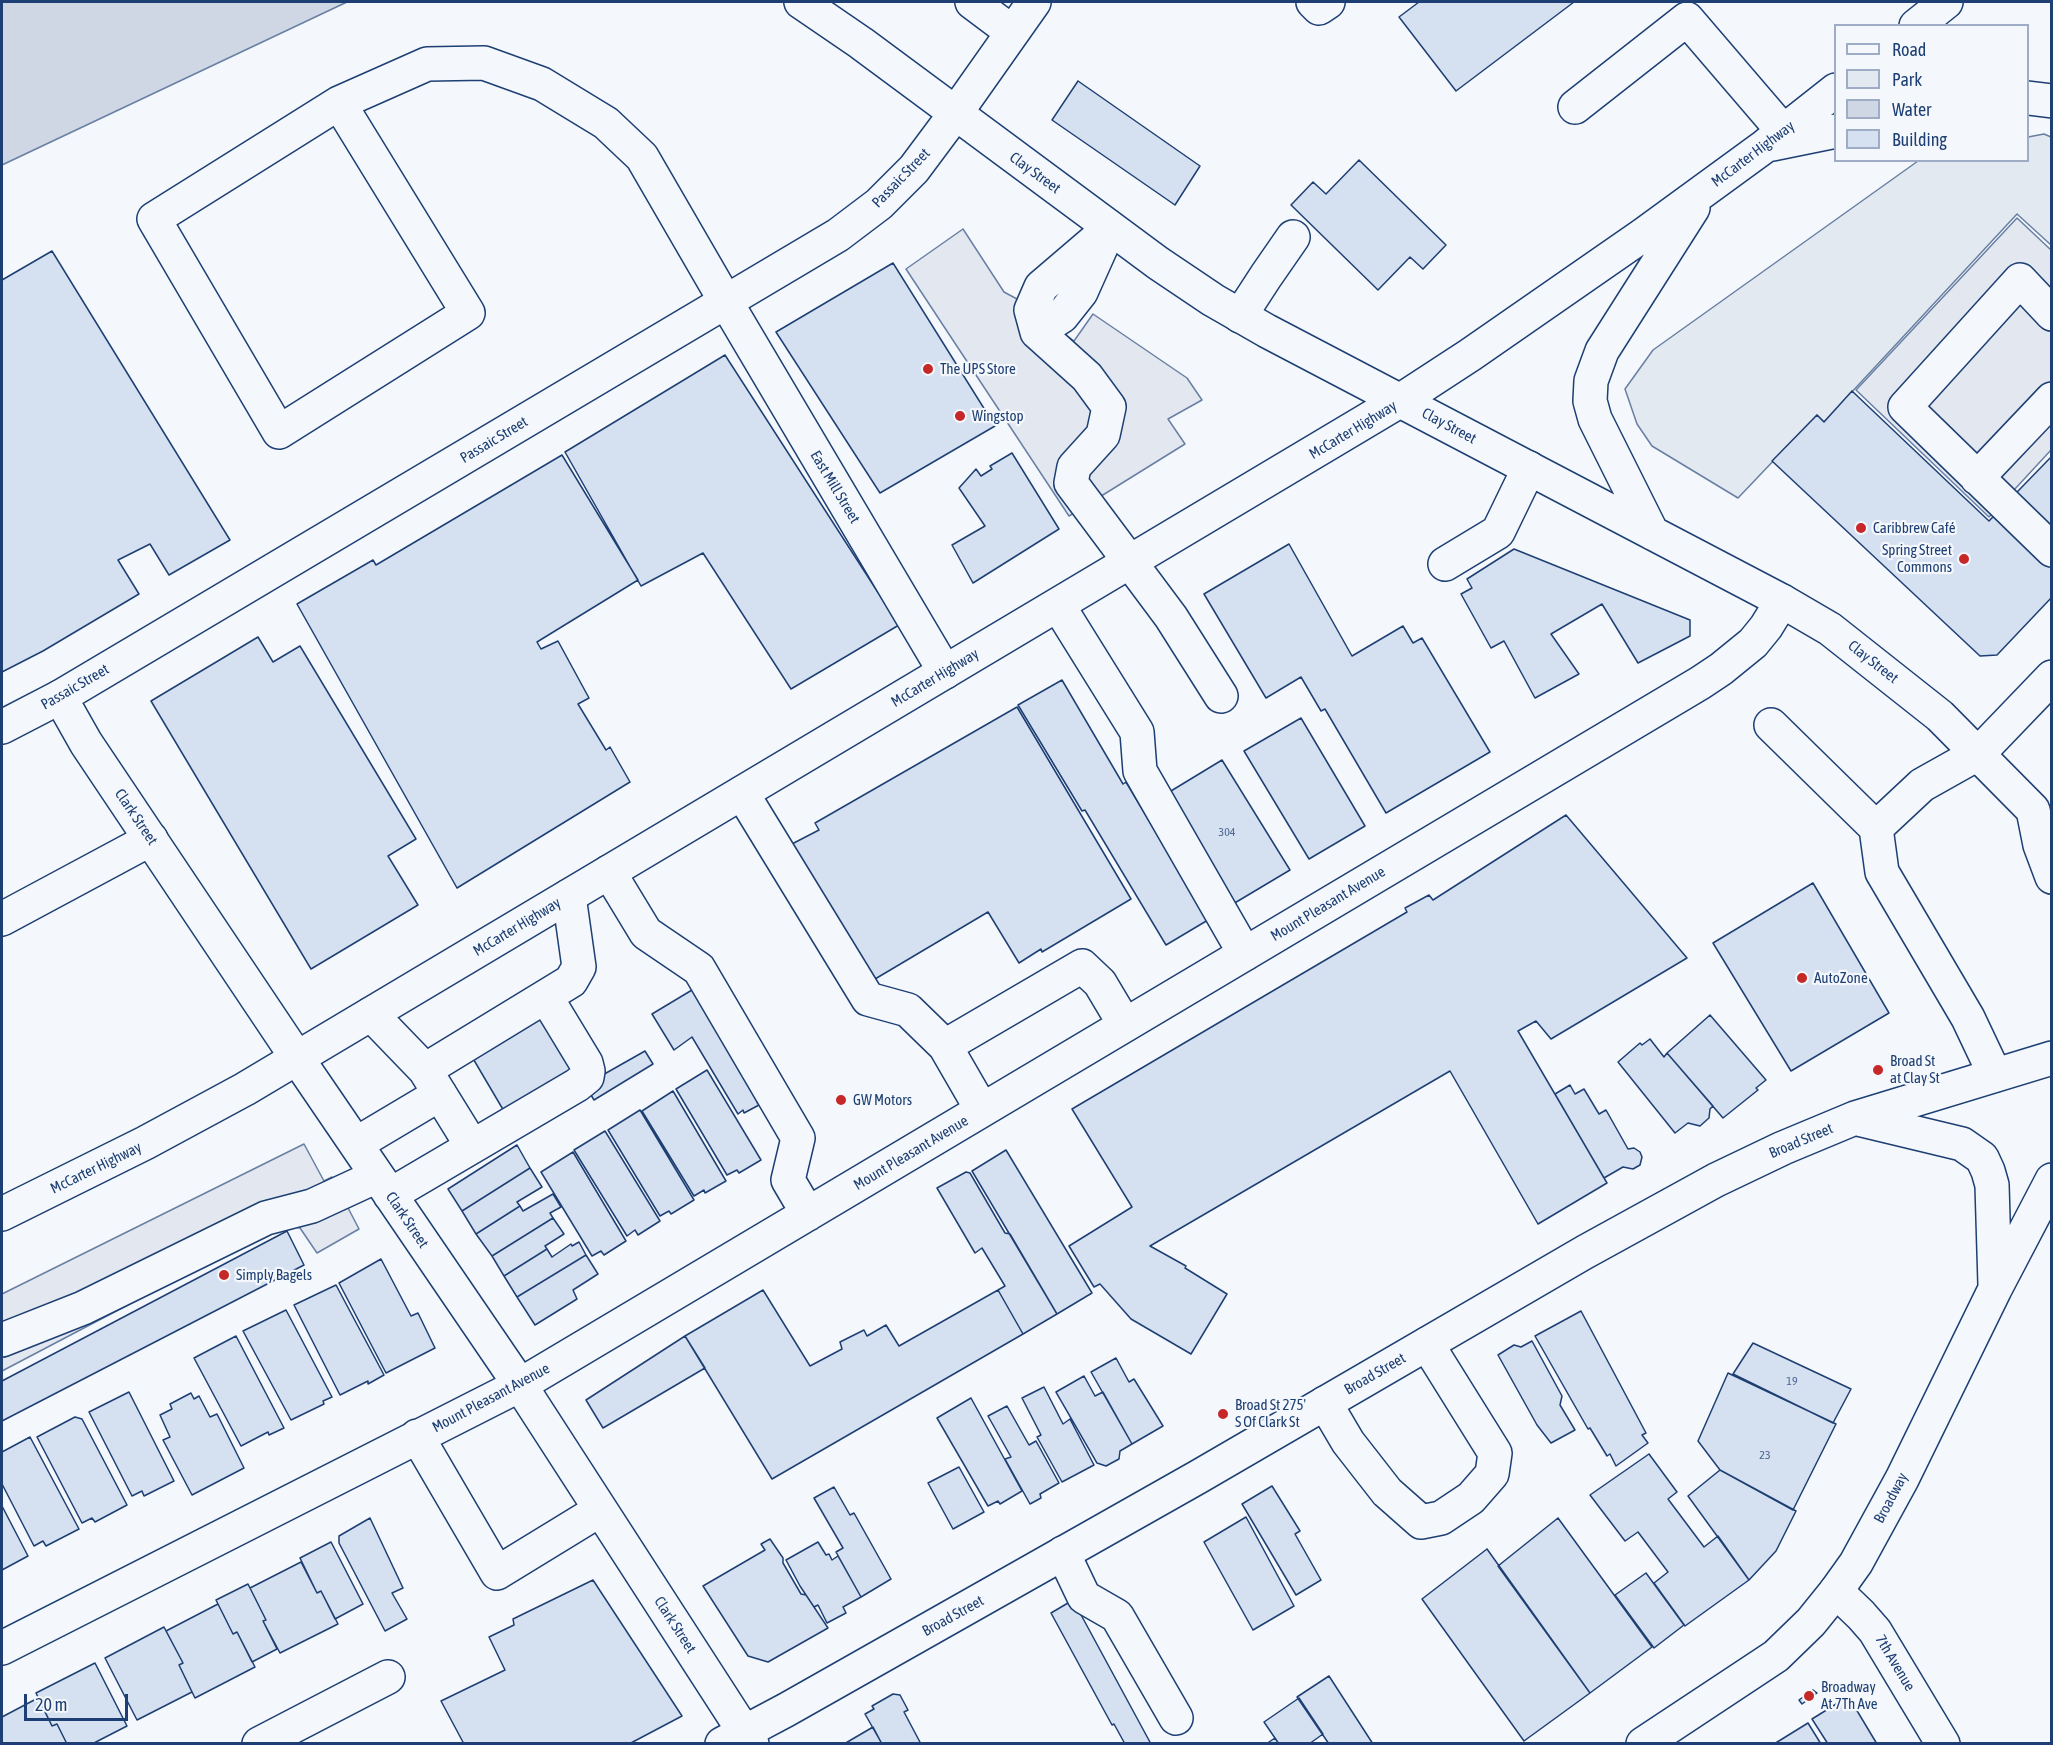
<!DOCTYPE html>
<meta charset="utf-8">
<style>
body{margin:0}
#map{position:relative;width:2053px;height:1745px;overflow:hidden;background:#f4f7fb;font-family:"Asap Condensed",sans-serif}
canvas{display:block}
.frame{position:absolute;inset:0;border:3px solid #1d3f73;pointer-events:none}
.legend{position:absolute;left:1834px;top:24px;width:195px;height:138px;box-sizing:border-box;background:#f4f7fb;border:2px solid #9eadc5;margin:0;padding:8px 10px;list-style:none;font-size:18px;color:#1d3f73}
.legend li{display:flex;align-items:center;gap:12px;height:30px}
.legend b{width:30px;border:2px solid #9eadc5}
.scale{position:absolute;left:24px;top:1694px;width:104px;height:27px;box-sizing:border-box;border:3px solid #1d3f73;border-top:0;padding-left:8px;font-size:18px;line-height:21px;white-space:nowrap;color:#1d3f73;-webkit-text-stroke:4px #f4f7fb;paint-order:stroke}
</style>
<div id="map">
<canvas width="2053" height="1745"></canvas>
<div class="frame"></div>
<ul class="legend">
<li><b style="height:8px;background:#f4f7fb"></b>Road</li>
<li><b style="height:16px;background:#e3e9f0"></b>Park</li>
<li><b style="height:16px;background:#cfd7e4"></b>Water</li>
<li><b style="height:16px;background:#d5e0f0"></b>Building</li>
</ul>
<div class="scale">20 m</div>
</div>
<script>
const g = document.querySelector('canvas').getContext('2d');
g.lineJoin = 'round';
function fillPath(path, color) {
  g.fillStyle = color;
  g.fill(path, 'evenodd');
}
function toPath(rows) {
  const path = new Path2D();
  for (const r of rows) {
    path.moveTo(r[0], r[1]);
    for (let i = 2; i < r.length; i += 2) path.lineTo(r[i], r[i + 1]);
  }
  return path;
}
function trace(path, color, width, dash) {
  g.strokeStyle = color;
  g.lineWidth = width;
  g.lineCap = dash ? 'butt' : 'round';
  g.setLineDash(dash || []);
  g.stroke(path);
}
function label(font, color, halo, rows, align = 'center') {
  g.font = font + ' "Asap Condensed",sans-serif';
  g.lineWidth = 4.5;
  g.setLineDash([]);
  g.textBaseline = 'middle';
  g.strokeStyle = halo;
  g.fillStyle = color;
  for (const [text, x, y, turn = 0] of rows) {
    g.save();
    g.translate(x, y);
    g.rotate((+turn || 0) * Math.PI / 180);
    g.textAlign = isNaN(turn) ? turn : align;
    if (halo) g.strokeText(text, 0, 0);
    g.fillText(text, 0, 0);
    g.restore();
  }
}
const green = toPath([
 [2044,134,2051,137,2051,245,2017,214,1824,422,1817,415,1738,498,1652,446,1637,424,1625,389,1653,350,1918,161,2028,160,2028,137,2044,134]
]);
fillPath(green, '#e3e9f0');
trace(green, '#687fa3', 1.5);
const parking = toPath([
 [2017,218,2051,250,2051,450,1989,517,1856,390,2017,218],
 [963,229,1004,292,1017,299,1074,341,1093,314,1187,378,1202,400,1168,419,1185,444,1069,516,906,269,963,229],
 [304,1144,324,1181,332,1177,359,1229,317,1253,300,1228,282,1224,2,1371,2,1294,304,1144]
]);
fillPath(parking, '#e3e8f0');
trace(parking, '#687fa3', 1.5);
const water = toPath([
 [2,2,347,2,2,165,2,2]
]);
fillPath(water, '#cfd7e4');
trace(water, '#687fa3', 1.5);
const building = toPath([
 [1419,2,1574,2,1456,91,1399,17,1419,2],
 [1078,81,1200,166,1175,205,1052,120,1078,81],
 [1359,160,1446,245,1423,269,1410,257,1378,290,1291,205,1313,182,1326,194,1359,160],
 [52,251,230,540,169,575,150,544,118,560,139,594,43,651,2,672,2,280,52,251],
 [893,263,995,426,880,493,776,332,893,263],
 [725,355,899,625,791,689,703,553,641,586,565,452,725,355],
 [1852,391,1989,521,2052,456,2052,597,1997,655,1980,656,1772,461,1817,415,1824,422,1852,391],
 [1012,453,1059,529,973,583,952,545,985,526,959,488,976,469,981,476,992,469,990,466,1012,453],
 [562,455,638,580,537,642,541,649,558,641,589,698,578,704,606,750,610,747,630,782,457,888,297,604,373,560,376,565,562,455],
 [1289,544,1352,656,1403,626,1413,643,1422,638,1490,752,1386,813,1325,709,1321,711,1301,677,1266,698,1204,594,1289,544],
 [1514,549,1690,620,1690,636,1638,663,1602,604,1551,634,1579,674,1535,698,1504,641,1491,648,1461,594,1472,588,1467,579,1514,549],
 [258,637,273,662,300,646,416,839,388,856,418,905,311,969,151,701,258,637],
 [1062,680,1123,784,1126,782,1208,920,1166,945,1085,810,1082,811,1018,705,1062,680],
 [1017,707,1131,899,1042,952,1041,949,1019,963,988,912,870,982,790,845,819,830,815,823,1017,707],
 [1301,718,1365,826,1309,859,1244,751,1301,718],
 [1222,760,1290,870,1233,904,1166,794,1222,760],
 [1566,815,1687,958,1551,1039,1536,1021,1518,1031,1607,1183,1538,1224,1450,1071,1150,1246,1186,1266,1185,1268,1227,1294,1191,1354,1131,1319,1100,1284,1094,1287,1069,1246,1132,1207,1072,1109,1407,912,1405,908,1429,895,1433,900,1566,815],
 [1813,883,1889,1013,1791,1071,1713,943,1813,883],
 [697,987,764,1098,757,1102,759,1105,744,1113,743,1110,738,1114,692,1037,674,1050,652,1014,697,987],
 [545,1005,586,1073,508,1118,468,1050,545,1005],
 [1710,1015,1766,1080,1756,1088,1758,1090,1723,1118,1667,1053,1710,1015],
 [1650,1039,1664,1057,1667,1053,1713,1106,1710,1109,1709,1118,1700,1126,1688,1123,1675,1133,1618,1062,1640,1043,1642,1045,1650,1039],
 [645,1051,653,1064,594,1100,585,1085,645,1051],
 [707,1070,761,1160,739,1173,737,1170,727,1175,676,1089,707,1070],
 [1570,1085,1575,1094,1584,1089,1599,1114,1606,1110,1628,1149,1634,1148,1640,1152,1642,1157,1640,1165,1633,1169,1623,1167,1604,1178,1555,1094,1570,1085],
 [673,1091,726,1181,705,1193,704,1190,694,1196,642,1111,673,1091],
 [640,1110,694,1200,671,1214,669,1211,660,1216,608,1130,640,1110],
 [605,1131,660,1221,638,1235,635,1230,627,1236,574,1150,605,1131],
 [517,1145,530,1168,462,1211,448,1189,517,1145],
 [1006,1150,1092,1293,1057,1314,972,1171,1006,1150],
 [573,1152,626,1241,604,1255,601,1251,592,1256,541,1172,573,1152],
 [530,1168,542,1187,517,1202,520,1206,476,1234,462,1211,530,1168],
 [966,1172,970,1173,1005,1233,1010,1234,1057,1314,1023,1334,998,1290,1005,1286,982,1248,975,1253,937,1188,966,1172],
 [553,1194,561,1207,550,1213,553,1218,492,1256,476,1234,520,1206,523,1211,553,1194],
 [553,1218,564,1234,545,1246,547,1249,504,1276,492,1256,553,1218],
 [287,1231,304,1265,2,1421,2,1381,287,1231],
 [579,1242,586,1255,517,1297,504,1276,547,1249,552,1257,571,1244,572,1246,579,1242],
 [586,1255,598,1274,573,1290,577,1299,535,1325,517,1297,586,1255],
 [381,1259,411,1316,418,1313,435,1348,386,1373,339,1283,381,1259],
 [336,1285,384,1375,368,1384,368,1381,340,1395,294,1305,336,1285],
 [763,1290,810,1366,842,1349,840,1342,864,1330,867,1336,886,1325,899,1346,998,1290,1023,1334,772,1479,685,1336,763,1290],
 [286,1310,332,1397,323,1401,324,1404,291,1420,243,1331,286,1310],
 [1581,1311,1646,1433,1642,1435,1648,1443,1616,1466,1610,1454,1607,1456,1590,1428,1588,1429,1535,1336,1581,1311],
 [236,1336,284,1428,269,1435,268,1432,241,1446,194,1358,236,1336],
 [685,1336,705,1368,603,1428,586,1400,685,1336],
 [1532,1341,1562,1396,1560,1405,1575,1430,1551,1443,1537,1425,1498,1355,1514,1345,1521,1347,1532,1341],
 [1753,1343,1851,1389,1833,1423,1733,1374,1753,1343],
 [1116,1358,1129,1382,1134,1379,1163,1426,1132,1444,1091,1372,1116,1358],
 [1728,1373,1836,1424,1793,1510,1720,1470,1698,1441,1728,1373],
 [1084,1376,1095,1396,1103,1392,1132,1444,1120,1451,1119,1459,1106,1466,1097,1463,1056,1392,1084,1376],
 [1044,1387,1063,1424,1070,1419,1094,1465,1062,1482,1037,1437,1041,1435,1022,1398,1044,1387],
 [129,1392,174,1481,144,1496,142,1491,132,1496,89,1412,129,1392],
 [191,1393,194,1399,199,1396,210,1417,217,1414,244,1468,192,1495,163,1440,170,1437,160,1415,172,1409,170,1404,191,1393],
 [971,1398,1022,1491,1000,1504,998,1501,988,1506,937,1418,971,1398],
 [1007,1406,1029,1445,1036,1441,1059,1483,1040,1494,1041,1498,1030,1504,1005,1459,1011,1457,988,1416,1007,1406],
 [75,1417,82,1419,127,1505,95,1522,92,1518,82,1523,37,1437,75,1417],
 [30,1437,79,1529,46,1546,43,1541,34,1546,2,1484,2,1452,30,1437],
 [1649,1454,1677,1492,1668,1499,1704,1547,1718,1536,1749,1580,1685,1626,1654,1583,1668,1572,1638,1532,1625,1541,1590,1495,1649,1454],
 [959,1467,984,1512,953,1529,928,1483,959,1467],
 [1720,1470,1796,1511,1776,1551,1749,1580,1688,1496,1720,1470],
 [1272,1486,1300,1531,1295,1534,1321,1580,1296,1595,1242,1504,1272,1486],
 [834,1487,850,1515,854,1513,891,1579,861,1597,836,1552,843,1548,814,1498,834,1487],
 [2,1506,28,1556,2,1570,2,1506],
 [1246,1517,1294,1606,1253,1630,1204,1542,1246,1517],
 [370,1518,403,1588,392,1593,407,1619,385,1631,339,1543,339,1536,370,1518],
 [1558,1518,1652,1647,1590,1693,1498,1566,1558,1518],
 [770,1539,783,1558,783,1563,801,1594,806,1595,828,1628,768,1662,748,1656,703,1586,765,1550,761,1544,770,1539],
 [331,1542,363,1604,335,1619,321,1591,317,1593,300,1558,331,1542],
 [818,1542,826,1555,829,1554,832,1560,838,1556,861,1597,843,1607,846,1613,827,1623,818,1605,814,1607,800,1586,786,1560,818,1542],
 [1487,1549,1590,1693,1524,1741,1422,1599,1487,1549],
 [301,1562,317,1593,321,1591,338,1624,280,1653,263,1621,266,1620,250,1588,301,1562],
 [1646,1573,1684,1625,1654,1648,1615,1595,1646,1573],
 [593,1580,682,1716,629,1744,464,1744,441,1701,505,1670,489,1637,514,1625,513,1619,593,1580],
 [248,1584,266,1620,263,1621,277,1649,252,1662,237,1632,233,1634,216,1600,248,1584],
 [1073,1600,1151,1744,1125,1744,1114,1724,1112,1725,1051,1613,1073,1600],
 [218,1604,233,1634,237,1632,255,1667,195,1698,179,1665,183,1663,166,1631,218,1604],
 [164,1627,183,1663,179,1665,192,1692,137,1720,105,1658,164,1627],
 [95,1663,127,1726,92,1744,67,1744,57,1724,52,1726,36,1693,95,1663],
 [1329,1676,1373,1744,1329,1744,1297,1697,1329,1676],
 [1813,1690,1817,1693,1802,1704,1799,1700,1813,1690],
 [893,1694,900,1695,908,1710,904,1712,921,1744,882,1744,865,1714,874,1709,872,1706,893,1694],
 [38,1698,52,1726,57,1724,67,1744,2,1744,2,1717,38,1698],
 [1299,1698,1323,1734,1309,1744,1279,1744,1264,1722,1299,1698],
 [1841,1701,1853,1704,1877,1744,1828,1744,1812,1719,1841,1701],
 [1808,1723,1821,1744,1774,1744,1808,1723],
 [873,1727,882,1744,844,1744,873,1727],
 [1275,1738,1279,1744,1266,1744,1275,1738]
]);
fillPath(building, '#d5e0f0');
trace(building, '#1d3f73', 1.5);
const minor = toPath([
 [972,2,1012,32],
 [1313,2,1319,8,1328,2],
 [339,103,468,313,279,432,154,219,339,103,427,64,484,63,542,84,606,123,642,157,726,302,945,672],
 [1575,107,1687,19,1783,131],
 [955,114,1034,2],
 [1110,228,1041,287,1031,310,1037,332,1087,377,1109,407,1103,435,1074,467,1071,483,1171,617,1221,696],
 [2052,314,2020,280,1905,407,2052,550],
 [1240,316,1266,276,1293,237],
 [1037,332,1062,316,1081,292,1107,234],
 [1977,478,2052,399],
 [1445,564,1498,532,1529,468],
 [1058,605,1137,732,1140,771,1245,954],
 [1771,725,1876,828,1882,872,1968,1018,1995,1075],
 [2,727,60,697],
 [742,793,868,999,908,1010,945,1046,1082,966,1100,983,1125,1025],
 [1876,828,1922,785,1979,753],
 [609,872,646,933,699,969,798,1138,788,1180,808,1214],
 [2,919,151,839],
 [371,1014,425,1070,472,1146],
 [945,1046,982,1110],
 [297,1058,520,1385,752,1744],
 [425,1070,571,981,579,967,569,896],
 [356,1144,440,1094],
 [390,1195,577,1085,587,1077,588,1071,586,1063,546,997],
 [2,1340,83,1308,266,1218,312,1206,377,1176],
 [1325,1403,1348,1442,1387,1492,1421,1522,1441,1518,1471,1498,1492,1474,1495,1453,1427,1344],
 [417,1436,497,1573,600,1510],
 [1063,1553,1084,1597,1117,1616,1176,1718],
 [1836,1591,1861,1615,1875,1631,1943,1744],
 [2,1648,520,1385,1700,683,1721,669,1753,643,1766,627,1782,601],
 [259,1744,388,1677]
]);
const major = toPath([
 [801,2,861,43,1158,263,1213,300,1267,331,1782,601,1830,629,1940,716,2033,810,2040,845,2052,877],
 [1916,26,1946,2],
 [2028,98,2052,101],
 [1772,144,1836,131],
 [1652,533,1595,419,1590,401,1591,381,1602,351,1693,208],
 [1979,753,2052,677],
 [297,1058,86,743,60,697,838,235,879,204,914,169,955,114],
 [1858,1119,1962,1144,1982,1158,1988,1171,1992,1185,1995,1285],
 [2,1214,145,1143,245,1089,1401,400,1470,355,1643,235,1765,146,1836,90],
 [722,1744,786,1710,1198,1477,1585,1252,1716,1180,1783,1148,1855,1118,2052,1058],
 [1643,1744,1776,1656,1811,1622,1836,1591,1856,1563,1902,1479,1995,1289,2052,1180]
]);
trace(minor, '#1d3f73', 36);
trace(major, '#1d3f73', 36);
trace(minor, '#f4f7fb', 33);
trace(major, '#f4f7fb', 33);
for (const [x, y, r, color] of [
 [928,369,6,"#c62828"],
 [960,416,6,"#c62828"],
 [1861,528,6,"#c62828"],
 [1964,559,6,"#c62828"],
 [1802,978,6,"#c62828"],
 [1878,1070,6,"#c62828"],
 [841,1100,6,"#c62828"],
 [224,1275,6,"#c62828"],
 [1223,1414,6,"#c62828"],
 [1809,1696,6,"#c62828"]
]) {
  const dot = new Path2D();
  dot.arc(x, y, r, 0, 2 * Math.PI);
  g.fillStyle = color;
  g.fill(dot);
  trace(dot, '#f4f7fb', 2);
}
label('12px', '#4b6792', null, [
 ["304",1227,832],
 ["19",1792,1381],
 ["23",1765,1455]
]);
label('15px', '#1d3f73', '#f4f7fb', [
 ["McCarter Highway",1753,154,-37],
 ["Clay Street",1035,173,36],
 ["Passaic Street",901,178,-46],
 ["Clay Street",1449,426,28],
 ["McCarter Highway",1353,430,-31],
 ["Passaic Street",494,440,-31],
 ["East Mill Street",835,487,59],
 ["Clay Street",1873,662,38],
 ["McCarter Highway",935,678,-31],
 ["Passaic Street",75,687,-30],
 ["Clark Street",136,817,56],
 ["Mount Pleasant Avenue",1328,904,-31],
 ["McCarter Highway",517,927,-31],
 ["Broad Street",1801,1141,-23],
 ["Mount Pleasant Avenue",911,1153,-31],
 ["McCarter Highway",96,1168,-26],
 ["Clark Street",407,1220,56],
 ["Broad Street",1375,1374,-30],
 ["Mount Pleasant Avenue",491,1398,-28],
 ["Broadway",1891,1498,-62],
 ["Broad Street",953,1616,-29],
 ["Clark Street",675,1625,57],
 ["7th Avenue",1895,1663,59]
]);
label('15px', '#1d3f73', '#f4f7fb', [
 ["The UPS Store",940,369],
 ["Wingstop",972,416],
 ["Caribbrew Café",1873,528],
 ["Spring Street",1952,550,"right"],
 ["Commons",1952,567,"right"],
 ["AutoZone",1814,978],
 ["Broad St",1890,1061],
 ["at Clay St",1890,1078],
 ["GW Motors",853,1100],
 ["Simply Bagels",236,1275],
 ["Broad St 275'",1235,1405],
 ["S Of Clark St",1235,1422],
 ["Broadway",1821,1687],
 ["At 7Th Ave",1821,1704]
], 'left');
</script>
